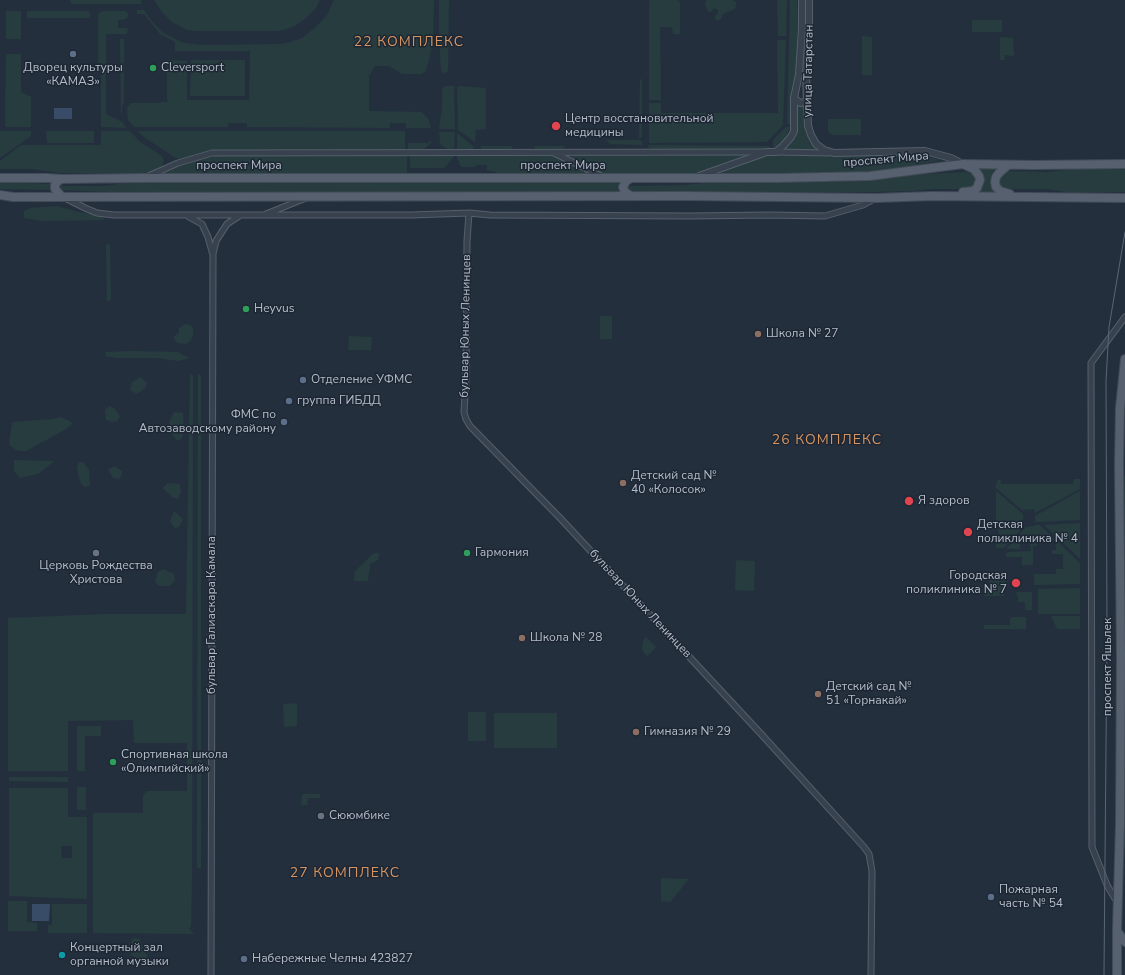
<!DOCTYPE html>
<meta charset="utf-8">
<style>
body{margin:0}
canvas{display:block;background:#242f3e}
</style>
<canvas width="1125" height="975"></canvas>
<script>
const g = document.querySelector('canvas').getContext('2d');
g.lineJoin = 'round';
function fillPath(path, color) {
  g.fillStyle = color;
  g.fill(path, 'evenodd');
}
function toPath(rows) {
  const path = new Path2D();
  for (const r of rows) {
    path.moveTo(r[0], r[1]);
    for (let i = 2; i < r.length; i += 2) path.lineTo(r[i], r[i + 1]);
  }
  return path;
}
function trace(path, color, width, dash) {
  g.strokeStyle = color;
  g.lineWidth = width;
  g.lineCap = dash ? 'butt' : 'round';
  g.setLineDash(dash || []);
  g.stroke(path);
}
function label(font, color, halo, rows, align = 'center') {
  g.font = font + ' "Nunito Sans",sans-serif';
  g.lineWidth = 3;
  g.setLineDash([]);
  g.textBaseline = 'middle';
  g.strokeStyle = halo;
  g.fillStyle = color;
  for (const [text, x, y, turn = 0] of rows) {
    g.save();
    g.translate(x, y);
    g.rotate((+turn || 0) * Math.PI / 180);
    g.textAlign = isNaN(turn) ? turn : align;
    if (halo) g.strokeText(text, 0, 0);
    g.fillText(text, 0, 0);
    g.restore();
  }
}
fillPath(toPath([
 [70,0,141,0,142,4,73,4,71,3],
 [154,0,320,0,316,8,306,18,295,26,283,30,276,31,197,31,187,30,172,22,161,11],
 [334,0,434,0,433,40,429,60,425,72,421,74,402,74,389,66,375,66,369,76,369,111,421,112,428,118,431,128,406,128,406,123,390,123,390,128,247,127,247,123,228,123,228,127,134,127,128,120,127,108,131,103,161,103,161,102,168,102,167,100,167,60,187,61,187,100,249,100,250,51,175,51,175,42,160,34,144,14,137,14,137,10,144,10,150,19,162,32,177,40,185,43,203,45,282,44,290,42,302,38,315,28,327,15],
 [439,0,449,0,448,70,447,72,445,73,442,72,441,70,439,36],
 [650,0,678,0,680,2,680,34,673,34,672,27,660,27,661,100,649,100,649,3],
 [706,0,733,0,736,2,736,5,735,9,723,14,721,19,718,21,715,19,715,16,718,13,718,10,714,8,711,12,708,11,705,4],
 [777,0,787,0,786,36,778,36],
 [790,0,797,0,798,28,796,74,791,98,791,124,787,124,790,13],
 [6,11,21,11,21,39,6,39],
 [27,11,88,11,90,12,90,18,27,18],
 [103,11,125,11,128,13,128,16,126,19,118,20,118,28,128,28,127,34,106,34,106,114,122,122,126,128,101,127,101,72,98,62,98,15,99,13],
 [972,20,1002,20,1002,32,972,32],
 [862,36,872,37,872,75,862,75],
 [1000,37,1013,38,1014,56,1004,55,1005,60,1000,60],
 [120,39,124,39,124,102,122,106,122,113,121,113],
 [777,40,786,40,783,125,767,142,649,143,649,103,661,103,661,113,778,113],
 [6,54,21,54,21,92,31,97,31,127,5,127],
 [191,60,245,60,245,96,190,96],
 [640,78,642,81,642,136,641,138,639,138],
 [446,86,454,86,455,129,439,129,442,108,442,89,444,87],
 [457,86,486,88,486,129,476,130,475,142,458,130],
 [805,106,805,131,810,143,817,150,785,150,793,141,797,130,798,107],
 [828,119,861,119,861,135,832,135,828,131],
 [786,127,790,127,786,137,780,144,773,149,773,140],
 [0,131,31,131,31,136,0,158],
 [46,131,94,131,94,143,47,143],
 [101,131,130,131,139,141,162,156,164,161,162,166,161,168,145,173,61,173,32,169,0,169,0,161,21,145,101,145],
 [137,131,405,131,405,150,211,150,180,159,174,157,144,137],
 [439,132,455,132,454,149,448,149,442,146,440,143],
 [457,133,474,147,473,149,457,149],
 [606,140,640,140,642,142,642,145,610,144],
 [429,141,432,141,431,143,425,148,422,150,408,150,408,143,429,143],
 [648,145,770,146,770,150,652,150,649,149],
 [512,146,512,150,483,150,481,148,481,146],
 [534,146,565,146,563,149,536,150],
 [212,155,407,155,407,173,162,173,192,161],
 [410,155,454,155,453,158,444,168,410,168],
 [457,155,553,155,586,173,499,173,487,170,487,165,476,165,475,167,461,167,457,158],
 [573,155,749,155,702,173,600,173,571,158],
 [768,155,909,155,923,156,941,160,900,168,855,173,719,173,745,163],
 [996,168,991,175,991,185,995,192,978,192,983,185,984,181,983,175,979,169],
 [1073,169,1125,169,1125,192,1073,193,1047,189,1006,189,1001,186,998,180,999,178,1006,171,1047,172],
 [969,172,972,172,975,175,976,182,974,186,967,189,931,189,912,191,870,192,630,192,627,190,627,187,629,186,685,185,712,182,869,181,918,174],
 [131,182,621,183,619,187,620,192,111,192,60,190,59,188,60,186,106,186],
 [0,183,29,183,50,184,51,185,52,190,0,189],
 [57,206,78,212,101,215,105,220,43,221,24,218,24,211,31,208],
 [110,244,111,300,107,301,106,245],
 [600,316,612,316,612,339,600,339],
 [185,324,190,325,193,328,193,335,190,341,186,344,178,343,174,339,174,336,179,333,179,328],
 [349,336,372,337,371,350,348,350],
 [131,351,178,352,189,358,179,361,157,358,116,358,105,356,106,352],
 [190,374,191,374,193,376,192,879,191,926,189,929,194,934,93,933,93,813,143,813,143,795,147,791,187,791,187,743,134,743,133,720,68,721,68,771,8,771,8,618,106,614,186,614],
 [198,374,199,374,201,376,201,867,199,869,197,867],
 [141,377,147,383,145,388,137,394,130,390,132,382],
 [109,406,114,408,120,416,117,421,112,422,106,420,105,410],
 [174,412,183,413,184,431,182,438,178,441,173,436,169,422],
 [61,417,73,423,66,429,26,451,18,451,9,445,12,422,52,419],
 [14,460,54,461,38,474,20,478,14,471],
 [79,462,83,462,89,470,90,485,86,487,82,485,79,478,77,468],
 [114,466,122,471,122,474,119,479,113,478,108,470],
 [1123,475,1125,476,1125,619],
 [1000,479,1001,484,1073,484,1074,479,1080,479,1080,489,1035,513,1034,509,1023,510,1023,511,995,487,998,480],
 [168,483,180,484,181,492,178,499,172,497,163,488],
 [996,491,1023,514,1023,521,996,522],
 [1080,491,1080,520,1035,522,1035,516],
 [174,511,183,519,179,527,175,528,170,522],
 [1080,523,1080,559,1044,525],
 [1035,525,1040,525,1080,563,1080,584,1034,585,1034,574,1056,574,1056,569,1063,569,1063,554,1052,554,1052,550,1056,550,1056,540,1037,540,1037,546,1033,546,1033,565,1022,565,1022,557,1006,557,1006,554,1008,552,1031,551,1030,542,1020,542,1020,549,1006,549,1026,527,1035,526],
 [1023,527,1004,548,996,548,995,537,999,537,998,528],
 [374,553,379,553,378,560,370,564,368,581,354,581,355,571],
 [736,560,755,561,754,591,735,590],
 [163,569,174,574,175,581,169,586,159,586,155,582,158,572],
 [989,572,1005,572,1005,589,1004,590,1004,596,984,596,984,594,989,591],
 [1080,588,1080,614,1038,614,1038,589],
 [1016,592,1032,592,1032,610,1025,610,1025,602,1018,602,1018,596,1017,596],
 [1051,616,1080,616,1080,629,1057,629],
 [1012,617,1026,617,1026,629,984,629,984,625,1010,625,1010,618,1012,618],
 [646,637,656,647,648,656,646,655,643,652,642,648,643,641],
 [1125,692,1125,861,1123,826],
 [297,703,297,726,284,727,283,704],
 [468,712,486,712,486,741,468,741],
 [494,713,557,713,557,748,494,748],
 [77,726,101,726,101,736,85,736,85,771,77,771],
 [9,777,68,777,68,782,9,781],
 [77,787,86,787,86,810,77,810],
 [9,788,68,788,68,817,87,817,87,899,9,896],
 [61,846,72,846,72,858,62,858],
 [303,794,320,794,320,798,308,798,307,805,301,805,302,796],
 [661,878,689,879,670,902,661,901],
 [8,901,27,901,27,922,37,923,37,931,8,931],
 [52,904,87,904,87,933,48,933,48,925,52,925],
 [134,938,139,939,141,941,141,944,145,949,148,958,136,958,135,957,134,957,131,954,131,951,135,950,131,945,131,941]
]), '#263c3f');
fillPath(toPath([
 [54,108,72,108,72,119,54,119],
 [32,904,50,904,49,921,32,921]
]), '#394c67');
const minor = toPath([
 [776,152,829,153],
 [554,153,601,176],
 [146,177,178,163,212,153,764,152],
 [65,198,85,208,97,213,114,215,411,215,469,213,490,215,690,216,770,215,825,216,863,205,874,199],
 [469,213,467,241,466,379,464,412,466,419,470,426,561,519,762,735,864,847,869,854,872,871,871,975],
 [266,214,306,198],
 [189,217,202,224,208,237,213,255,211,975],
 [213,254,216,241,227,224,239,216],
 [1117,902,1107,885,1092,847,1091,363,1125,317]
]);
const tertiary = toPath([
 [809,0,809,26,806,74,808,126,811,135,816,144,824,150,834,153,925,151,951,158,963,164],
 [794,98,800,103,805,102,808,99],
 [699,176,767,152,776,152,783,146,791,137,794,131,794,98,799,74,802,29,802,0]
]);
const primary = toPath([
 [1008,165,999,173,996,177,995,182,996,187,1000,191,1010,194],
 [0,178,47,178,61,179,143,178,778,178,870,176,963,164,1034,165,1125,164],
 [61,179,56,183,55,185,55,189,62,197],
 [963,192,973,191,977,188,980,180,979,176,974,169,965,165],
 [0,195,13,197,62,197,686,196,876,198,933,196,1125,198],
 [631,196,626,193,624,190,623,187,626,181,631,178],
 [1117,931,1125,942],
 [1117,975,1117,930,1120,825,1121,657,1119,465,1120,408,1125,359]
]);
trace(minor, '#565f6c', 7);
trace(tertiary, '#565f6c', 8);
trace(primary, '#414a57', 10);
trace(minor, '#38414e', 5);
trace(tertiary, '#38414e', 6);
trace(primary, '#56606e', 8);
trace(toPath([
 [1104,975,1107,633,1106,381,1109,327,1125,232]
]), '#5a6575', 1);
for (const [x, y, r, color] of [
 [73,54,4,"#5c6f8a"],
 [153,68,4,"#2e9e5b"],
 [556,126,5,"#e0444e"],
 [246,309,4,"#2e9e5b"],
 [758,334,4,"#8d6e63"],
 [303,380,4,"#5c6f8a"],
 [289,401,4,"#5c6f8a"],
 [284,422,4,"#5c6f8a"],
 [623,483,4,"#8d6e63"],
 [909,501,5,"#e0444e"],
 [968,532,5,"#e0444e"],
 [96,553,4,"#6b7280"],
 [467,553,4,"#2e9e5b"],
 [1016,583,5,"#e0444e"],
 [522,638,4,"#8d6e63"],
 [818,694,4,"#8d6e63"],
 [636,732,4,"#8d6e63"],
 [113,762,4,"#2e9e5b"],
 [321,816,4,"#6b7280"],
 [991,897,4,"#5c6f8a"],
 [62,955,4,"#0f9aa8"],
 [244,959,4,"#5c6f8a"]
]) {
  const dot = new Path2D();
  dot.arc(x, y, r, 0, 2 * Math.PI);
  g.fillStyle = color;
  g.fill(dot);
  trace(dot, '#1d2633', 1.5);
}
label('12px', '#b4bcc9', '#1d2633', [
 ["Дворец культуры",73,68,"center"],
 ["«КАМАЗ»",73,82,"center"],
 ["Cleversport",161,68],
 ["Центр восстановительной",565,119],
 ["медицины",565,133],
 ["Heyvus",254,309],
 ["Школа № 27",766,334],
 ["Отделение УФМС",311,380],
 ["группа ГИБДД",297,401],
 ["ФМС по",276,415,"right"],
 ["Автозаводскому району",276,429,"right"],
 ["Детский сад №",631,476],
 ["40 «Колосок»",631,490],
 ["Я здоров",918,501],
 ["Детская",977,525],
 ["поликлиника № 4",977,539],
 ["Гармония",475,553],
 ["Церковь Рождества",96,566,"center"],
 ["Христова",96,580,"center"],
 ["Городская",1007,576,"right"],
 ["поликлиника № 7",1007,590,"right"],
 ["Школа № 28",530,638],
 ["Детский сад №",826,687],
 ["51 «Торнакай»",826,701],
 ["Гимназия № 29",644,732],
 ["Спортивная школа",121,755],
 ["«Олимпийский»",121,769],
 ["Сююмбике",329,816],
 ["Пожарная",999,890],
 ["часть № 54",999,904],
 ["Концертный зал",70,948],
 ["органной музыки",70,962],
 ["Набережные Челны 423827",252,959]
], 'left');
label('12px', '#b4bcc9', '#1d2633', [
 ["улица Татарстан",809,71,-89],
 ["проспект Мира",886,160,-5],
 ["проспект Мира",239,166],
 ["проспект Мира",563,166],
 ["бульвар Юных Ленинцев",466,326,-89],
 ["бульвар Юных Ленинцев",640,604,47],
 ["бульвар Галиаскара Камала",212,615,-90],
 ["проспект Яшьлек",1108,667,-90]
]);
g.letterSpacing = '1px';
label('14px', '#d59563', '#1d2633', [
 ["22 КОМПЛЕКС",409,43],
 ["26 КОМПЛЕКС",827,441],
 ["27 КОМПЛЕКС",345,874]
]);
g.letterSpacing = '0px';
</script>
